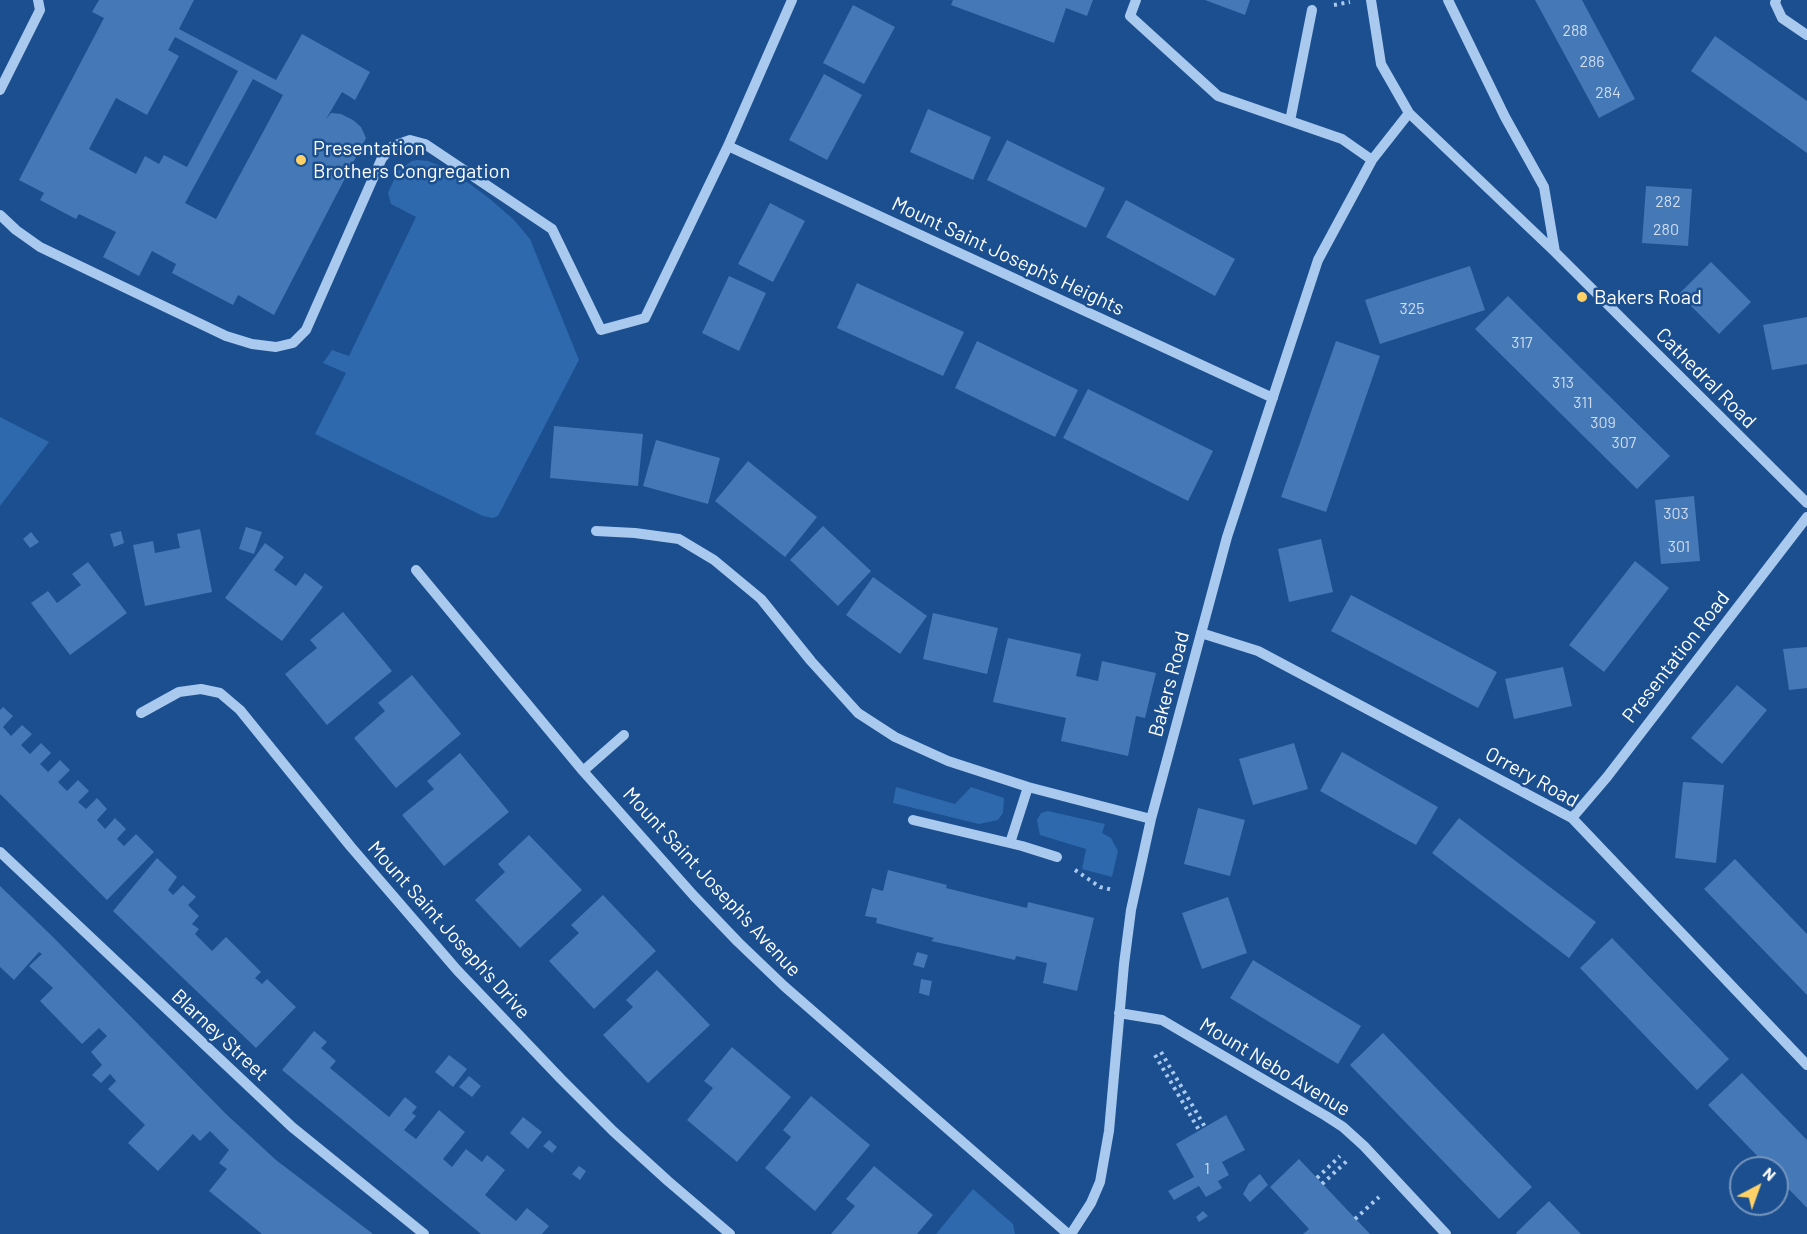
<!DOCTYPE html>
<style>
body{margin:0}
#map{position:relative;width:1807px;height:1234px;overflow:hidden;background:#1b4f8f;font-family:Barlow,sans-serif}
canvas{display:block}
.north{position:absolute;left:1729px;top:1156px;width:60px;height:60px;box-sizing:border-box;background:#1b4f8f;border:2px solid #7695bc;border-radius:50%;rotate:41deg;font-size:16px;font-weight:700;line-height:24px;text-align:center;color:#fff}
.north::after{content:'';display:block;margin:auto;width:21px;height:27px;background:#ffd166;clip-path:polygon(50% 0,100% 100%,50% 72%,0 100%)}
</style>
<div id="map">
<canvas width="1807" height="1234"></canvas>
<div class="north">N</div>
</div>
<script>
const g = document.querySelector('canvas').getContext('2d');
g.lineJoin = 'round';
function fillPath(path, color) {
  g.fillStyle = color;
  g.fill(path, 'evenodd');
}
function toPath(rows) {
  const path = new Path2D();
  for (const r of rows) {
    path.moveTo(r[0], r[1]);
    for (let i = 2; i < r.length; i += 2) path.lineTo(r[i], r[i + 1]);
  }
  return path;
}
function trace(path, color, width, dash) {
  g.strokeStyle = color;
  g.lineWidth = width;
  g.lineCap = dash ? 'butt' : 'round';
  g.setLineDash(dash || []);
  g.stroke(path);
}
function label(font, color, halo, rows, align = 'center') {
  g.font = font + ' Barlow,sans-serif';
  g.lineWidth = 5;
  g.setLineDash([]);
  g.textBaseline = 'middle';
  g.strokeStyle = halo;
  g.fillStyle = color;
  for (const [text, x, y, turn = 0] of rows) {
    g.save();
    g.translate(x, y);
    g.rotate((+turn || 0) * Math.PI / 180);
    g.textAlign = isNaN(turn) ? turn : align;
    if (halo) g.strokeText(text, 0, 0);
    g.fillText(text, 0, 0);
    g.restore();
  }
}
fillPath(toPath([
 [417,160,428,161,438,165,470,184,490,199,514,220,530,239,579,360,498,516,493,518,483,516,315,434,346,373,323,363,332,350,349,356,416,217,391,204,388,193,398,171,412,161],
 [0,417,49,442,0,506],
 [896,787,955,804,971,787,1004,798,1003,813,998,820,979,824,893,803],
 [1048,811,1105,824,1102,833,1111,838,1118,851,1112,877,1082,869,1086,849,1040,835,1037,820,1041,813],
 [973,1189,1013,1224,1015,1234,936,1234]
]), '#2e69ad');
fillPath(toPath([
 [99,0,194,0,179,29,276,80,302,34,370,72,355,100,342,92,326,119,331,113,341,114,353,120,361,127,366,138,274,315,238,295,233,305,172,273,176,264,152,251,139,276,103,257,116,232,79,214,76,219,40,200,44,193,19,180,104,18,92,12],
 [175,37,238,71,187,167,164,155,159,164,145,156,136,174,89,149,116,98,147,115,179,56,168,50],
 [253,79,283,95,216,219,185,203],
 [953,0,1093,0,1087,16,1066,8,1054,43,951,5],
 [1205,0,1250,0,1245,15],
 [1535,0,1582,0,1635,99,1599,118],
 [853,5,895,27,864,84,823,63],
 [1715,36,1807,101,1807,153,1691,71],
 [824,74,862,95,827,160,789,140],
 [928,109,991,137,973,180,910,152],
 [1007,140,1105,188,1086,228,987,180],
 [1646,186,1692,189,1688,246,1642,243],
 [1126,200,1235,259,1215,296,1106,237],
 [770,203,805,221,773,282,738,264],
 [1711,262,1751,302,1719,334,1679,294],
 [1470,266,1485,310,1380,344,1365,300],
 [729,276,766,293,739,351,702,333],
 [857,283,964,332,943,376,837,328],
 [1508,296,1670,456,1637,489,1475,329],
 [1807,317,1807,364,1772,370,1763,325],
 [977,341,1078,390,1055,437,955,388],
 [1336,341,1380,356,1326,512,1281,497],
 [1088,389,1213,451,1188,501,1063,438],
 [554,426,643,434,638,486,550,478],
 [656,440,720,458,708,504,643,486],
 [748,461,817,517,785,557,715,501],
 [1694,496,1700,561,1661,564,1655,500],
 [823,526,871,571,838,606,790,560],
 [246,527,262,532,254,554,239,549],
 [200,529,212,592,145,606,133,545,153,541,155,553,180,548,177,534],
 [121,531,124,543,114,547,110,534],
 [31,532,39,542,30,548,23,539],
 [1321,539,1333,592,1289,602,1278,549],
 [265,543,284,557,274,570,296,586,305,573,323,587,282,641,225,598],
 [1635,561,1669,588,1604,672,1569,645],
 [88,562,127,613,70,655,31,603,48,591,57,603,81,585,72,574],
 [873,577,927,616,900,654,846,615],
 [1351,595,1497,672,1478,708,1331,631],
 [343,612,392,671,327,725,285,674,317,648,310,640],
 [933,613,998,628,987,674,923,659],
 [1008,638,1081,654,1076,676,1098,681,1102,661,1156,673,1145,718,1136,716,1128,756,1061,741,1066,718,993,702],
 [1807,647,1807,688,1789,690,1783,649],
 [1563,667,1572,706,1514,719,1505,679],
 [412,675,461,734,396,788,354,738,385,711,378,703],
 [1737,685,1767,710,1722,764,1691,738],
 [3,707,13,716,3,727,11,736,22,725,32,734,21,745,30,754,41,743,51,753,40,764,48,772,60,760,70,770,58,782,67,791,78,780,89,791,78,802,86,809,97,798,107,809,97,820,105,829,115,818,126,829,117,839,124,846,136,834,154,852,107,900,0,794,0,710],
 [1294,743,1308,789,1253,805,1239,759],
 [1342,752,1438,807,1416,845,1320,791],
 [460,753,509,812,444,866,402,815,434,789,427,781],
 [1683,782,1724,785,1716,863,1675,858],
 [1198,808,1245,820,1230,876,1184,864],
 [1459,818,1596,922,1569,958,1432,853],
 [529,835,582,890,520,948,475,900,505,872,498,864],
 [157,858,177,877,168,890,173,895,183,885,196,897,188,905,199,916,192,924,199,929,195,934,212,951,226,937,261,972,255,978,262,984,267,979,296,1007,256,1048,113,911],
 [1735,859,1807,934,1807,995,1704,889],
 [888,870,947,885,946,888,998,901,1027,908,1028,902,1094,918,1077,991,1043,983,1047,963,1016,956,1015,960,959,947,931,941,934,938,876,923,877,918,865,916,872,888,883,891],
 [0,886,53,937,226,1114,276,1160,373,1234,262,1234,209,1191,227,1169,219,1163,229,1150,210,1131,200,1141,193,1134,158,1171,128,1143,145,1125,108,1089,116,1081,110,1074,101,1083,92,1075,102,1065,91,1052,107,1036,99,1028,82,1044,40,1001,53,988,29,966,42,954,39,952,14,980,0,967],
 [603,895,656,951,594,1009,549,961,579,933,571,925],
 [1228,897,1247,953,1202,969,1182,913],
 [1612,938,1729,1059,1697,1090,1580,968],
 [917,952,928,955,924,968,913,965],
 [1253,960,1361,1026,1338,1064,1230,998],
 [657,970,710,1025,648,1083,603,1035,633,1007,626,1000],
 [921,979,932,981,929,996,919,993],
 [314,1031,327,1042,321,1048,336,1061,330,1068,389,1117,405,1097,417,1107,412,1113,416,1116,404,1130,416,1139,439,1110,465,1132,443,1159,452,1167,466,1149,482,1162,487,1155,505,1170,485,1195,516,1221,527,1208,549,1226,542,1234,481,1234,282,1070],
 [1383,1033,1532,1187,1499,1219,1350,1065],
 [732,1047,791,1097,737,1162,687,1120,713,1088,704,1081],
 [449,1055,467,1069,453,1087,435,1072],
 [1742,1073,1807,1140,1807,1208,1777,1177,1777,1168,1769,1168,1708,1105],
 [469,1076,481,1086,472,1097,459,1087],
 [811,1096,870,1145,815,1211,765,1168,791,1137,783,1130],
 [1226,1115,1245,1150,1222,1162,1229,1175,1218,1181,1222,1188,1206,1197,1199,1186,1174,1200,1168,1191,1194,1177,1176,1144],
 [523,1117,542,1132,528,1149,510,1133],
 [549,1140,557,1147,552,1153,543,1146],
 [1299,1159,1317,1178,1370,1234,1303,1234,1309,1229,1270,1187],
 [579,1166,586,1171,580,1180,572,1174],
 [874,1166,933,1215,917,1234,831,1234,855,1206,846,1199],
 [1260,1174,1268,1185,1250,1202,1243,1194,1249,1183],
 [1549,1201,1581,1234,1517,1234,1516,1233],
 [1203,1211,1208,1216,1199,1222,1196,1217]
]), '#4478b7');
trace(toPath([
 [1334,5,1350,2],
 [1075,870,1100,887,1113,890],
 [1161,1052,1205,1127],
 [1155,1055,1199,1130],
 [1317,1178,1340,1156],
 [1322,1184,1348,1160],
 [1355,1219,1379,1197]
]), '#a9c9ee', 4, [3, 4.5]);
trace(toPath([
 [1136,0,1130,16,1218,96,1290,121],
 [1371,0,1381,64,1409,113,1555,252,1807,503],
 [1448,0,1505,117,1544,187,1555,252],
 [1776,0,1775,3,1782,18,1807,35],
 [1312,10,1290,121,1342,139,1372,160],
 [0,90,40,10,38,0],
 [728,146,1273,398],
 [0,215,16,230,40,247,226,336,252,344,276,347,293,343,306,330,382,158,393,146,410,140,425,144,552,229,601,330,645,318,728,146,792,0],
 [596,531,635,533,679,539,714,560,761,599,811,661,858,713,895,737,948,761,1028,787,1151,819],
 [416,570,583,771,694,896,738,942,784,986,1068,1234],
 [1201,633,1258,651,1572,818,1807,1065],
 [141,713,179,692,201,689,220,693,240,710,351,847,457,970,561,1079,613,1131,668,1181,730,1234],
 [583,771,624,735],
 [1572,818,1607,777,1807,517],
 [913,820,1022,846,1057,857],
 [1010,843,1028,787],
 [0,852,292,1127,424,1234],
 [1119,1013,1162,1020,1326,1116,1343,1127,1364,1146,1446,1234],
 [1071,1234,1091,1203,1100,1182,1109,1131,1124,964,1131,910,1151,819,1227,537,1318,260,1372,160,1409,113]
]), '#a9c9ee', 10);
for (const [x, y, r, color] of [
 [301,160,6,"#ffd166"],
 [1582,297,6,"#ffd166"]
]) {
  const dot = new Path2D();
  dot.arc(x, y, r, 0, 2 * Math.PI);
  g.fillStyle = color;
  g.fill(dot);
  trace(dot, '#1b4f8f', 2);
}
label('16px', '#d0dded', null, [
 ["288",1575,31],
 ["286",1592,62],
 ["284",1608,93],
 ["282",1668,202],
 ["280",1666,230],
 ["325",1412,309],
 ["317",1522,343],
 ["313",1563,383],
 ["311",1583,403],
 ["309",1603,423],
 ["307",1624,443],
 ["303",1676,514],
 ["301",1679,547],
 ["1",1207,1169]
]);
label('20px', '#fff', '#1b4f8f', [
 ["Presentation",313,148],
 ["Brothers Congregation",313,171],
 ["Bakers Road",1594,297]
], 'left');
label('20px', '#fff', '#1b4f8f', [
 ["Mount Saint Joseph's Heights",1008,256,25],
 ["Cathedral Road",1706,378,45],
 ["Presentation Road",1676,657,-52],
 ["Bakers Road",1169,684,-75],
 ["Orrery Road",1532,777,29],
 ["Mount Saint Joseph's Avenue",712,882,47],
 ["Mount Saint Joseph's Drive",449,930,48],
 ["Blarney Street",220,1035,43],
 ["Mount Nebo Avenue",1275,1067,31]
]);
</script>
